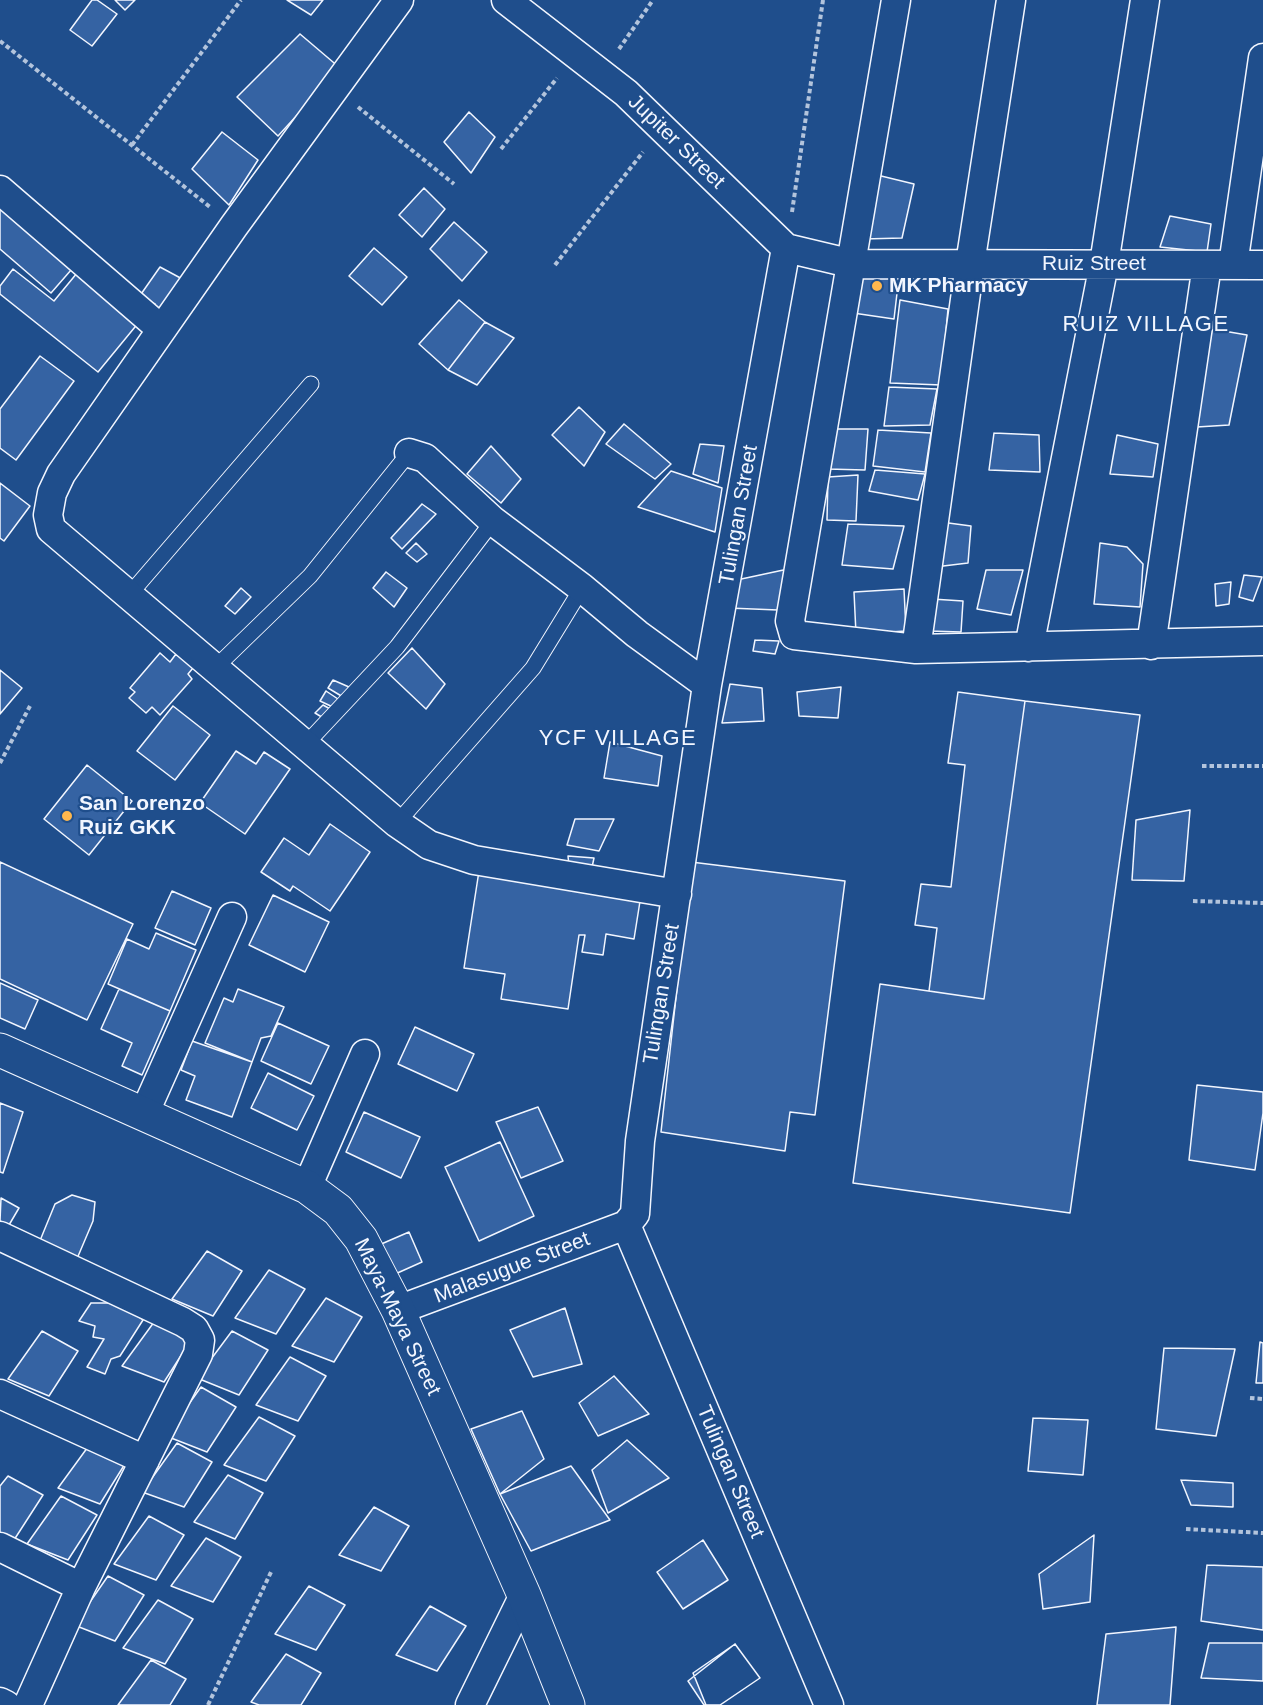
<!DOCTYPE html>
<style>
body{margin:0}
canvas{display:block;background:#1f4e8c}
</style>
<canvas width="1263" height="1705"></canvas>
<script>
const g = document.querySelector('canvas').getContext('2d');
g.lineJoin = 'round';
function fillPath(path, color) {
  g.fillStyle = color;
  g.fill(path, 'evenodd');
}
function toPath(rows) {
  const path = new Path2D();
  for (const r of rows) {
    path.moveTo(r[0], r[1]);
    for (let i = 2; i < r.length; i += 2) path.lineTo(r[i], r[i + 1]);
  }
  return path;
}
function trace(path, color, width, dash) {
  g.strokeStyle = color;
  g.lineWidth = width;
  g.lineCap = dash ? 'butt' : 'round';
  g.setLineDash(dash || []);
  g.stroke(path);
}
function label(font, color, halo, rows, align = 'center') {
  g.font = font + ' Arial,sans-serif';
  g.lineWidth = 4.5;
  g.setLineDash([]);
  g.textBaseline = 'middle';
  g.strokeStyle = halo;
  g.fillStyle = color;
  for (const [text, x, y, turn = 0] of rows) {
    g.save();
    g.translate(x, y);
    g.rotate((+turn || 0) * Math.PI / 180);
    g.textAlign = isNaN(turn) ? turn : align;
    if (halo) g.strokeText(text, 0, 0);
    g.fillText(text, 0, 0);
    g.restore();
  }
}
const building = toPath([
 [92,0,97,0,117,14,92,46,70,30,92,0],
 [115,0,135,0,125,10,115,0],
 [287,0,323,0,311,15,287,0],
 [300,34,340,68,278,136,237,97,300,34],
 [469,112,495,137,471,173,444,142,469,112],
 [222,132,258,160,229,205,192,169,222,132],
 [873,174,914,184,902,238,864,239,873,174],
 [424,188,445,209,422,237,399,215,424,188],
 [0,194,78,262,51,293,0,249,0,194],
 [1170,216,1211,224,1207,252,1160,247,1170,216],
 [454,222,487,252,462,281,430,249,454,222],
 [374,248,407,277,382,305,349,276,374,248],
 [82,267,144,316,98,372,0,294,0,286,13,269,54,301,82,267],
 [160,267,186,281,165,315,153,313,155,304,139,297,160,267],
 [860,274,899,276,894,319,853,313,860,274],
 [459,300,485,322,448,370,419,344,459,300],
 [900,300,948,309,941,385,890,383,900,300],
 [485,322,514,338,477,385,448,370,485,322],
 [1212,329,1247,335,1229,425,1197,427,1212,329],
 [40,356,74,381,16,460,0,448,0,409,40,356],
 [889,387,937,389,930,425,884,426,889,387],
 [579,407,605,432,584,466,552,435,579,407],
 [624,424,671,464,655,479,606,444,624,424],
 [835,429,868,429,865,470,827,469,835,429],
 [878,430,931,433,925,472,873,466,878,430],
 [994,433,1039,435,1040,472,989,470,994,433],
 [1117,435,1158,444,1153,477,1110,474,1117,435],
 [700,444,724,446,718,483,693,474,700,444],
 [491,446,521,479,501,503,467,474,491,446],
 [875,470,925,474,918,500,869,491,875,470],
 [671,471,722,488,715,532,638,507,671,471],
 [858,475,856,521,827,520,828,477,858,475],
 [0,483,30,506,4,541,0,538,0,483],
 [422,504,436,514,402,549,391,538,422,504],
 [941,522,971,526,968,563,935,567,941,522],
 [848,524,904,526,893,569,842,565,848,524],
 [416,543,427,554,417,562,406,553,416,543],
 [1100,543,1127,547,1143,564,1140,607,1094,604,1100,543],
 [788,569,778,610,728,608,732,581,788,569],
 [986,570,1023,570,1011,615,977,609,986,570],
 [386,572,407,588,394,607,373,588,386,572],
 [1244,575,1262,577,1253,601,1239,597,1244,575],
 [1231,582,1229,604,1216,606,1215,584,1231,582],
 [241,588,251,597,235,614,225,606,241,588],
 [904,589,906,631,856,634,854,592,904,589],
 [932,599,963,601,961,632,929,631,932,599],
 [755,640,779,641,775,654,753,651,755,640],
 [412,648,445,684,426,709,388,673,412,648],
 [160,653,170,662,176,654,193,668,188,674,192,679,160,715,152,707,146,713,129,698,135,692,130,688,160,653],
 [0,670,22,688,0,714,0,670],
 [333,680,349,687,343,697,328,688,333,680],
 [730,684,762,688,764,721,722,723,730,684],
 [841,687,838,718,799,716,797,692,841,687],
 [326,691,341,701,335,708,320,701,326,691],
 [958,692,1025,701,984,999,929,991,937,928,915,925,921,884,951,887,965,765,948,763,958,692],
 [1025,701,1140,715,1070,1213,853,1183,880,984,984,999,1025,701],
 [323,705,332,710,325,719,315,713,323,705],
 [173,706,210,735,175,780,137,751,173,706],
 [610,742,662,756,658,786,604,778,610,742],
 [236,751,256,764,264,752,290,769,245,834,200,803,236,751],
 [87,765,132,801,89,855,44,819,87,765],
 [1190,810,1184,881,1132,880,1136,820,1190,810],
 [575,819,614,819,599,851,567,845,575,819],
 [330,824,370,852,330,911,293,886,290,891,261,872,284,838,309,855,330,824],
 [568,856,594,858,591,872,569,866,568,856],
 [0,862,133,924,87,1020,0,979,0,862],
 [691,862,845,881,815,1115,790,1112,785,1151,661,1132,691,862],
 [479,871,641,895,634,939,606,934,603,955,582,952,585,935,579,935,568,1009,501,999,505,974,464,968,479,871],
 [172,891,211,908,195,945,155,928,172,891],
 [273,895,329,922,305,972,249,945,273,895],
 [156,933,196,950,170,1011,108,984,127,939,149,949,156,933],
 [0,983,38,1000,25,1029,0,1018,0,983],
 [119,989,170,1011,142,1075,122,1066,132,1043,101,1029,119,989],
 [238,989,284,1007,271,1036,261,1038,252,1062,205,1043,224,998,233,1002,238,989],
 [278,1023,329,1046,311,1084,261,1061,278,1023],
 [415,1027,474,1054,457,1091,398,1064,415,1027],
 [192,1041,252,1062,232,1117,186,1100,195,1076,181,1070,192,1041],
 [268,1073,314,1096,297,1130,251,1108,268,1073],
 [1197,1085,1263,1092,1263,1113,1255,1170,1189,1160,1197,1085],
 [0,1103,23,1112,3,1173,0,1172,0,1103],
 [538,1107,563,1161,521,1178,496,1122,538,1107],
 [364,1112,420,1137,401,1178,346,1152,364,1112],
 [500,1142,534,1216,479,1241,445,1167,500,1142],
 [72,1195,95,1202,93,1221,76,1261,39,1243,55,1204,72,1195],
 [1,1198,19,1208,9,1225,0,1221,1,1198],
 [409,1232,422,1262,393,1275,379,1245,409,1232],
 [207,1251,242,1271,213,1316,172,1299,207,1251],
 [269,1270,305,1289,276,1334,235,1318,269,1270],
 [326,1298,362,1317,334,1362,292,1346,326,1298],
 [91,1303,111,1303,132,1312,143,1320,120,1356,111,1359,105,1374,87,1367,104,1339,93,1337,95,1326,79,1321,91,1303],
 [565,1308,582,1364,533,1377,510,1330,565,1308],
 [157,1318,193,1337,164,1382,122,1366,157,1318],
 [42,1331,78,1351,49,1396,8,1379,42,1331],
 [232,1331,268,1350,239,1395,197,1378,232,1331],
 [1260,1342,1263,1343,1263,1383,1256,1383,1260,1342],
 [1164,1348,1235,1349,1216,1436,1156,1429,1164,1348],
 [290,1357,326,1376,298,1421,256,1405,290,1357],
 [614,1376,649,1414,598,1436,579,1403,614,1376],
 [201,1387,236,1407,207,1452,166,1436,201,1387],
 [522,1411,544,1459,500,1494,471,1429,522,1411],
 [259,1417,295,1436,266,1481,224,1465,259,1417],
 [1033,1418,1088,1420,1083,1475,1028,1471,1033,1418],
 [93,1440,128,1459,100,1504,58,1488,93,1440],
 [627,1440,669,1478,608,1513,592,1470,627,1440],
 [177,1443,212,1462,184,1507,142,1492,177,1443],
 [571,1466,610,1520,531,1551,500,1494,571,1466],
 [228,1475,263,1493,235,1539,194,1522,228,1475],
 [8,1476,43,1495,14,1540,0,1535,0,1486,8,1476],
 [1181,1480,1233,1483,1233,1507,1191,1505,1181,1480],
 [61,1496,97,1515,68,1560,27,1544,61,1496],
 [374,1507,409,1526,381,1571,339,1555,374,1507],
 [149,1516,184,1535,156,1580,114,1564,149,1516],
 [1094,1535,1090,1602,1043,1609,1039,1574,1094,1535],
 [206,1538,241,1557,213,1602,171,1586,206,1538],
 [703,1540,728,1580,683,1609,657,1572,703,1540],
 [1207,1565,1263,1567,1263,1630,1201,1621,1207,1565],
 [108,1576,144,1595,115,1641,74,1625,108,1576],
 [309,1586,345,1605,316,1650,275,1634,309,1586],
 [158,1600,193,1619,165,1664,123,1648,158,1600],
 [430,1606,466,1626,437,1671,396,1655,430,1606],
 [1176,1627,1170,1705,1097,1705,1106,1634,1176,1627],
 [1209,1643,1263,1643,1263,1681,1201,1678,1209,1643],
 [735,1644,760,1678,720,1705,706,1705,693,1673,735,1644],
 [735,1644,760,1678,720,1705,704,1705,688,1681,735,1644],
 [286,1654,321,1673,301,1705,259,1705,251,1702,286,1654],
 [151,1660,186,1679,170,1705,118,1705,151,1660]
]);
fillPath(building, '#3563a3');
trace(building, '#f2f6ff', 1.5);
const lane = toPath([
 [129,595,311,384],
 [215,668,310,576,409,453],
 [305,745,397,647,493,521],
 [397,823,533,668,582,588]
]);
const street = toPath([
 [399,0,234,226,61,474,52,493,48,515,51,529,397,823,429,845,474,860,677,894],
 [506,0,626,93,786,248,853,264,1263,265],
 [896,0,790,621,794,635,916,649,1263,641],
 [0,190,161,329],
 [1233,265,1263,58],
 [409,453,425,458,493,521,582,588,637,634,707,685],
 [1151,645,1207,265],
 [1029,647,1104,264,1145,0],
 [916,649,970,264,1011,0],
 [144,1114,232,917],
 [307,1187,365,1054],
 [626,1225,829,1705],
 [0,1236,183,1322,194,1329,200,1340,198,1354,81,1587,28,1705],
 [398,1310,626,1225,635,1214,640,1141,707,685,786,248],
 [0,1394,145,1460],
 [0,1547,81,1587],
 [0,1702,6,1705],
 [470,1705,524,1595]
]);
const secondary = toPath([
 [0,1050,307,1187,338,1210,361,1239,398,1310,524,1595,568,1705]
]);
trace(lane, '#f2f6ff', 17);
trace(street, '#f2f6ff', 31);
trace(secondary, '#f2f6ff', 35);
trace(toPath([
 [0,41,210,207],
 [619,49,653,0],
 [358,107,454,184],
 [132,145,241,0],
 [501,149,557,78],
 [792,212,823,0],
 [555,265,643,152],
 [0,763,30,706],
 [1202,766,1263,766],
 [1193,901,1263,903],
 [1250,1398,1263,1399],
 [1186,1529,1263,1533],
 [208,1705,272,1570]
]), '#b3c4dc', 4, [4.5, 3]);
trace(lane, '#1f4e8c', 15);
trace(street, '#1f4e8c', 28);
trace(secondary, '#1f4e8c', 33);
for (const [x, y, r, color] of [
 [877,286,6,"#ffb74d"],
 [67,816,6,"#ffb74d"]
]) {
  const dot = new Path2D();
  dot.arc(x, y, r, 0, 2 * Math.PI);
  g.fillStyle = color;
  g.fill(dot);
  trace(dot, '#1f4e8c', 2);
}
label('21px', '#f2f6ff', '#1f4e8c', [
 ["Jupiter Street",676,142,44],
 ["Ruiz Street",1094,264],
 ["Tulingan Street",739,515,-80],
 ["Tulingan Street",662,994,-81],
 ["Malasugue Street",512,1268,-21],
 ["Maya-Maya Street",397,1317,64],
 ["Tulingan Street",730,1472,67]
]);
label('bold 21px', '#f2f6ff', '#1f4e8c', [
 ["MK Pharmacy",889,286],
 ["San Lorenzo",79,804],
 ["Ruiz GKK",79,828]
], 'left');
g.letterSpacing = '1.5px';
label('22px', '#f2f6ff', '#1f4e8c', [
 ["RUIZ VILLAGE",1146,325],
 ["YCF VILLAGE",618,739]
]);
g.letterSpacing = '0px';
</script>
